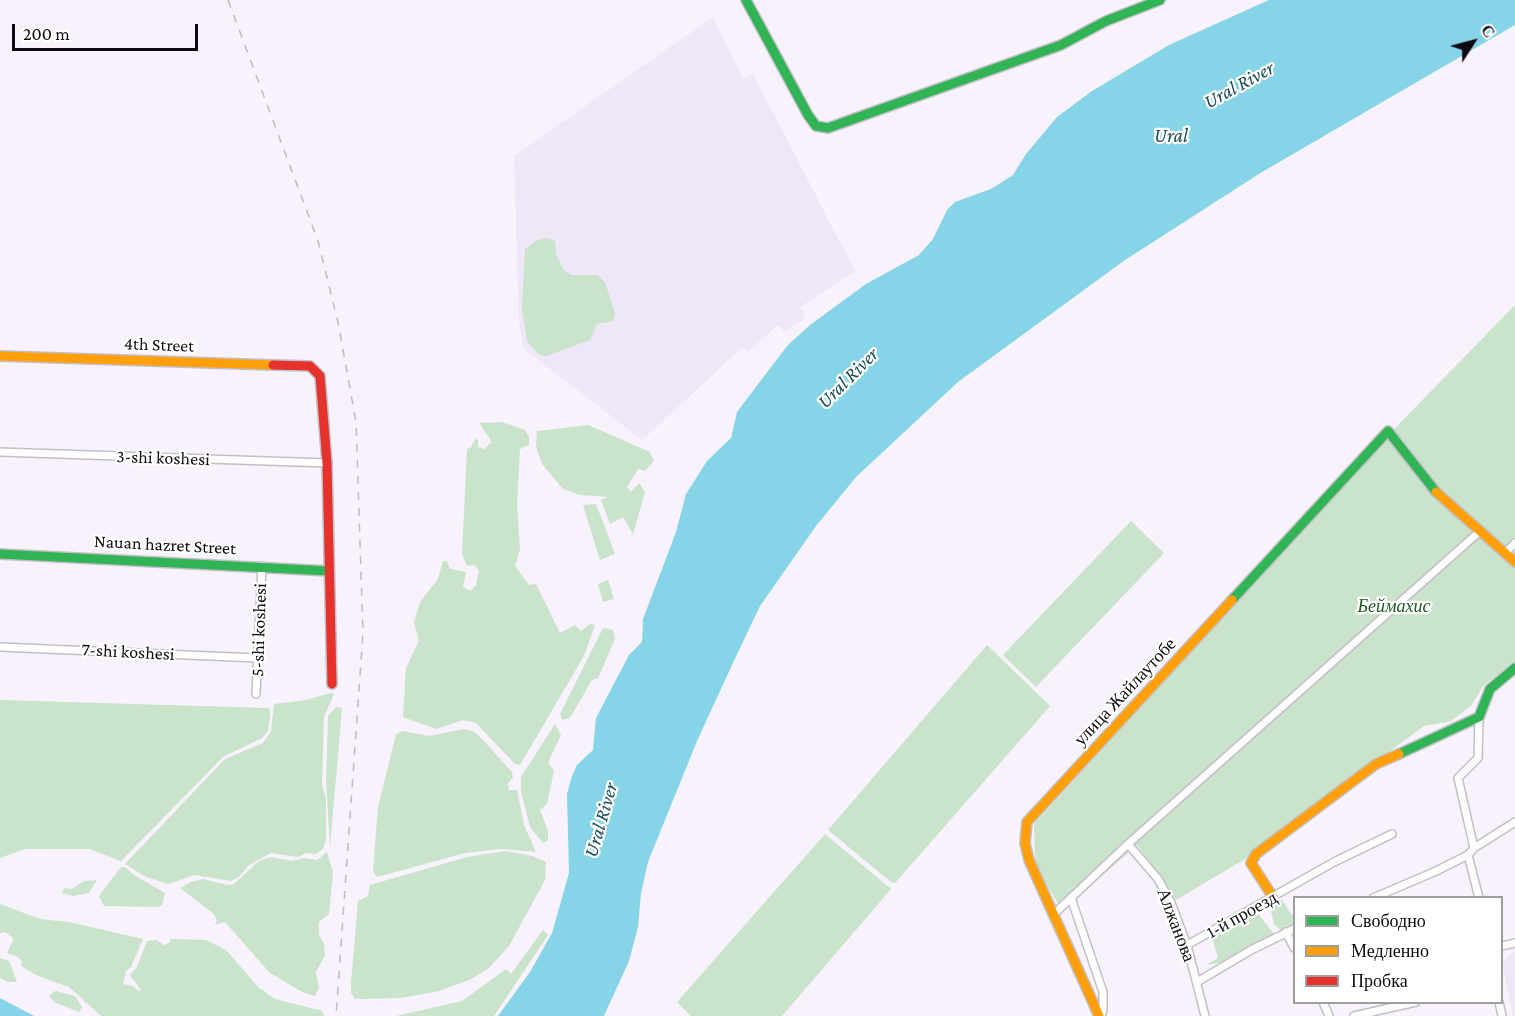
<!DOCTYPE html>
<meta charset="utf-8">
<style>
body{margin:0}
#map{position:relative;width:1515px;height:1016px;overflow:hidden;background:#f7f2fb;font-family:"Crimson Pro",serif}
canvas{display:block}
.legend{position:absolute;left:1293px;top:896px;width:210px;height:108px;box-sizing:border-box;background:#fff;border:2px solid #9f9da0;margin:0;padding:8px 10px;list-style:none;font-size:18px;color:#0e0a11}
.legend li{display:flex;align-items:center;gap:12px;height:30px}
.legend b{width:30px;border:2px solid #9f9da0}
.north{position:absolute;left:1443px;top:12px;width:60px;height:60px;-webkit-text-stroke:4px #fff;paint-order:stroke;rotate:54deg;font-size:16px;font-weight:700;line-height:24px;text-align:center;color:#0e0a11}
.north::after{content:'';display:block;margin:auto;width:21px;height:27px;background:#0e0a11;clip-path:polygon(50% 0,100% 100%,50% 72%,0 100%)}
.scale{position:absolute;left:12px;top:24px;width:186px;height:27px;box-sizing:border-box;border:3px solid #0e0a11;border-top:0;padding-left:8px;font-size:18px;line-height:21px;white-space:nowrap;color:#0e0a11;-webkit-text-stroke:4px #fff;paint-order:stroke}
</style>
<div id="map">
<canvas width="1515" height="1016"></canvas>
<ul class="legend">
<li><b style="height:8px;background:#30b455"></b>Свободно</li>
<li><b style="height:8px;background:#ff9f0a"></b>Медленно</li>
<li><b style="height:8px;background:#e5322d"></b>Пробка</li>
</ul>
<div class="north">С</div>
<div class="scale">200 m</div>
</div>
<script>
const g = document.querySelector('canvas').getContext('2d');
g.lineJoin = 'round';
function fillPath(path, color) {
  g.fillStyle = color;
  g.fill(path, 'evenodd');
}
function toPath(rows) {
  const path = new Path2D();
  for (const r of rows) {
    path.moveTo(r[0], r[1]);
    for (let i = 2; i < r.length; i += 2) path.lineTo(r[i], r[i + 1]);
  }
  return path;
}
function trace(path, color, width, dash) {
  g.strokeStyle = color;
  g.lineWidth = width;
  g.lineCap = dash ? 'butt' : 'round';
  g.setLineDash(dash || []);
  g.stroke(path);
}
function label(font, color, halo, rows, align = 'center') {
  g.font = font + ' "Crimson Pro",serif';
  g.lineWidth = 4.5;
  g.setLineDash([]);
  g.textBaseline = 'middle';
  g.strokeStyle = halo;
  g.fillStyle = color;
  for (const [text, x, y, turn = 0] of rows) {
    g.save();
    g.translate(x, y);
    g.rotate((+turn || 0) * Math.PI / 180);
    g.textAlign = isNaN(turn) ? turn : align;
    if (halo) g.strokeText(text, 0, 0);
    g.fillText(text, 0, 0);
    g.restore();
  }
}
fillPath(toPath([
 [713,17,743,79,753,74,855,271,800,307,806,318,784,332,778,325,748,352,743,347,642,440,523,348,519,320,514,156],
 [1515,950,1515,1016,1513,1016,1502,963]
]), '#efe6f7');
fillPath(toPath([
 [547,238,555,241,556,254,563,269,571,275,597,275,605,282,615,314,613,321,597,324,590,340,546,356,538,354,527,341,522,309,525,249,537,240],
 [1515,305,1515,662,1484,685,1471,706,1451,721,1424,726,1245,859,1176,900,1137,845,1062,911,1035,864,1034,824,1400,423],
 [502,422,525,430,529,437,529,445,520,449,517,505,520,549,515,566,529,585,536,584,560,633,575,625,581,631,590,624,595,625,584,656,520,765,515,764,476,723,463,720,436,729,403,717,406,668,419,641,414,622,420,602,438,579,443,561,447,561,450,569,466,572,463,587,470,591,476,585,479,570,474,565,467,566,462,554,467,449,471,447,475,439,478,440,478,447,484,449,492,442,479,423],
 [588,425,650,452,654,461,645,471,638,469,627,487,631,492,639,483,645,492,633,534,623,517,610,524,601,500,608,497,580,495,563,489,542,464,536,447,537,431],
 [596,504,615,554,600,560,583,505],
 [1131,521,1164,553,1036,687,1003,655],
 [608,580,614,599,603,602,598,584],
 [603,628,613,630,615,639,598,678,592,680,570,718,562,720,560,714],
 [987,645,1050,706,895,883,891,882,828,830],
 [330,693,334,694,324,717,322,785,326,798,326,840,323,849,316,854,306,853,298,857,271,853,249,865,239,877,231,881,194,875,169,884,146,877,125,864,225,759,263,743,271,731,274,704,307,700],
 [0,700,267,708,270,709,270,716,268,731,262,738,223,757,121,861,89,849,25,849,0,858],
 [336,707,342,708,330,847,326,781,328,716],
 [555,724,561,735,548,762,554,771,547,804,540,810,548,831,548,840,543,843,530,827,521,791,521,777],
 [464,729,473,731,483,740,512,772,513,778,508,783,509,790,517,790,524,825,536,852,501,849,465,853,377,877,373,871,378,807,396,734,402,731,429,736],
 [825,834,891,889,782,1016,691,1016,677,1002],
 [506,851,532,856,546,862,545,880,509,946,488,969,469,980,439,991,401,998,355,999,351,993,351,982,358,901,368,896,370,885,467,857],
 [327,852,333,872,329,914,319,922,319,935,324,944,325,955,316,972,319,988,315,996,302,992,270,973,225,922,215,925,217,920,214,914,180,888,191,882,203,879,227,885,234,884,259,861,271,857,292,861,304,858,317,860],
 [121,867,125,867,134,875,165,893,162,905,158,907,104,906,99,896],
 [97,880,89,893,73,896,62,893,64,888,72,889,84,881],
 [1276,899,1282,900,1291,914,1294,915,1294,926,1281,931,1274,924,1269,903],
 [0,904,40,919,69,922,143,939,131,967,126,971,123,984,133,986,138,991,141,990,130,975,137,967,147,941,156,940,164,945,169,943,171,939,206,940,226,950,259,988,275,999,322,1011,324,1016,101,1016,69,987,38,976,21,966,22,961,18,957,7,953,14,939,5,932,0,933],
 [1255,910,1274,934,1219,963,1206,965,1218,958,1211,934],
 [543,930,548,935,494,1016,396,1016,462,1001,506,969,511,974],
 [0,958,9,961,17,982,8,982,0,978],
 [55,991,75,996,82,1007,79,1012,54,1002,49,996]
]), '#cae3cb');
fillPath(toPath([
 [1269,0,1515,0,1515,25,1262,172,1125,260,958,382,856,477,816,526,760,606,732,665,697,741,648,862,641,893,638,927,629,961,604,1016,498,1016,530,972,552,933,569,873,567,794,572,776,577,765,593,750,596,718,629,655,642,642,643,619,676,532,686,494,707,461,731,438,737,412,768,371,788,345,810,325,866,284,919,255,933,239,947,210,955,202,991,189,1013,175,1026,154,1057,117,1092,91,1169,45],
 [0,998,34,1016,0,1016]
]), '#86d4e7');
const street = toPath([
 [0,452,327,463],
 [1505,553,1515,543],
 [0,647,257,658],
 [256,694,262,566],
 [1128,844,1158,879,1171,903,1187,945,1205,1016],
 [1474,848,1458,778,1478,758,1479,717],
 [1468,855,1479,898],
 [1071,898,1103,992,1103,1011,1101,1016],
 [1373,898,1434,872,1468,855,1474,848,1515,822],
 [1055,913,1128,844,1479,532],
 [1286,932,1294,948],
 [1187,945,1334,862,1392,834],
 [1502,946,1515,943],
 [1197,982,1251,950,1294,929],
 [1323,1002,1329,1016],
 [1499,1002,1502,1016],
 [1354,1016,1416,1002]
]);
const fast = toPath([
 [746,0,808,115,816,126,828,128,1061,45,1106,21,1160,0],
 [0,554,329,571],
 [1232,600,1388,431,1436,492],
 [1399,754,1479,717,1490,689,1515,668]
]);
const slow = toPath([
 [0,356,273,365],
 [1436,492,1515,562],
 [1273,897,1251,863,1256,854,1376,764,1399,754],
 [1099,1016,1029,860,1025,843,1027,822,1232,600]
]);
const jam = toPath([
 [273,365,310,366,320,376,327,463,332,684]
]);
trace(street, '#c3bfc7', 10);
trace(fast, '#c3bfc7', 12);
trace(slow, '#c3bfc7', 12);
trace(jam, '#c3bfc7', 12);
trace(street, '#fefdfe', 7);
trace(fast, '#30b455', 9);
trace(slow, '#ff9f0a', 9);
trace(jam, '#e5322d', 9);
trace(toPath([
 [228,0,318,241,338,322,356,422,363,633,336,1016]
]), '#bdbcbf', 1.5, [8, 8]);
label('18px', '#0e0a11', '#fff', [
 ["4th Street",159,345,2],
 ["3-shi koshesi",163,458,2],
 ["Nauan hazret Street",165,545,3],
 ["5-shi koshesi",259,630,-88],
 ["7-shi koshesi",128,652,3],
 ["улица Жайлаутобе",1125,692,-47],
 ["1-й проезд",1242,915,-29],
 ["Алжанова",1176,925,69]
]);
label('italic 18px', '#1d591f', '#fff', [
 ["Беймахис",1394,606]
]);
label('italic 20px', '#1b4c56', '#fff', [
 ["Ural River",1239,85,-29],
 ["Ural",1171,136],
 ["Ural River",848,378,-45],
 ["Ural River",601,820,-74]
]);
</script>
